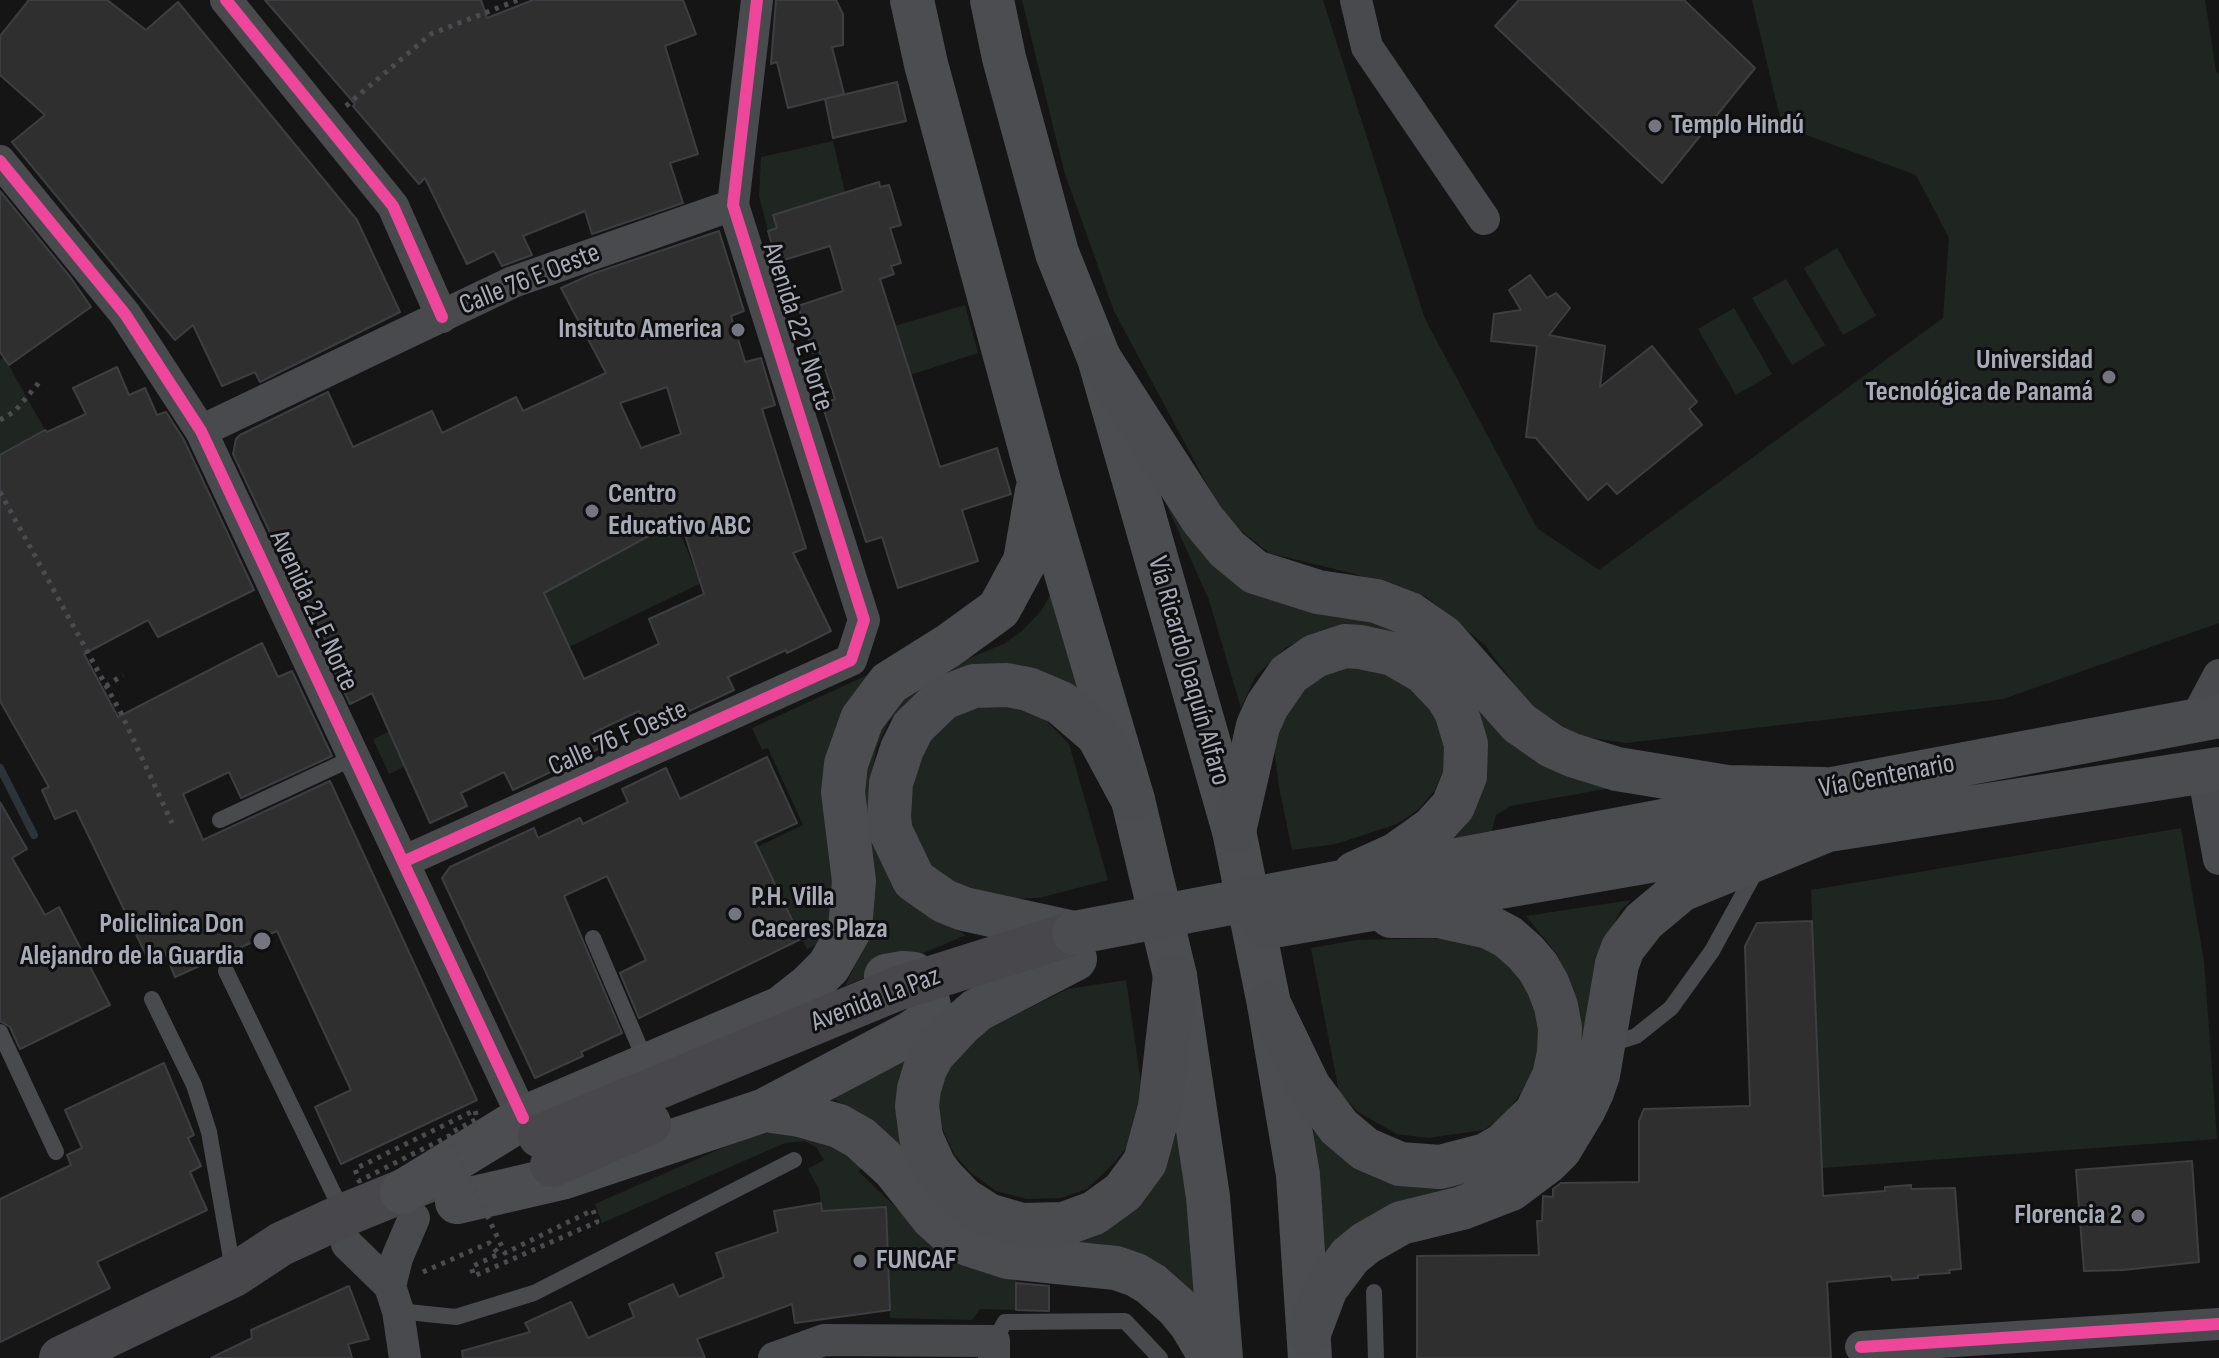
<!DOCTYPE html>
<meta charset="utf-8">
<style>
body{margin:0}
canvas{display:block;background:#151515}
</style>
<canvas width="2219" height="1358"></canvas>
<script>
const g = document.querySelector('canvas').getContext('2d');
g.lineJoin = 'round';
function fillPath(path, color) {
  g.fillStyle = color;
  g.fill(path, 'evenodd');
}
function toPath(rows) {
  const path = new Path2D();
  for (const r of rows) {
    path.moveTo(r[0], r[1]);
    for (let i = 2; i < r.length; i += 2) path.lineTo(r[i], r[i + 1]);
  }
  return path;
}
function trace(path, color, width, dash) {
  g.strokeStyle = color;
  g.lineWidth = width;
  g.lineCap = dash ? 'butt' : 'round';
  g.setLineDash(dash || []);
  g.stroke(path);
}
function label(font, color, halo, rows, align = 'center') {
  g.font = font + ' "Sofia Sans Condensed",sans-serif';
  g.lineWidth = 6;
  g.setLineDash([]);
  g.textBaseline = 'middle';
  g.strokeStyle = halo;
  g.fillStyle = color;
  for (const [text, x, y, turn = 0] of rows) {
    g.save();
    g.translate(x, y);
    g.rotate((+turn || 0) * Math.PI / 180);
    g.textAlign = isNaN(turn) ? turn : align;
    if (halo) g.strokeText(text, 0, 0);
    g.fillText(text, 0, 0);
    g.restore();
  }
}
fillPath(toPath([
 [1022,0,1323,0,1425,319,1537,528,1599,570,1943,318,1949,238,1916,175,1782,126,1752,0,2205,0,2216,71,2219,74,2219,623,2003,699,1626,743,1579,736,1530,705,1485,645,1425,596,1355,574,1269,553,1225,518,1114,311,1064,171],
 [833,141,845,193,773,214,777,228,768,231,759,196,761,157],
 [1837,248,1876,316,1843,335,1804,268],
 [1786,279,1825,345,1792,365,1752,298],
 [965,305,978,353,910,375,895,326],
 [1734,308,1772,374,1736,395,1698,329],
 [4,357,45,430,0,455,0,360],
 [1143,452,1197,534,1361,611,1650,781,1510,806,1496,815,1491,833,1448,841,1477,708,1303,639,1285,648,1255,677,1241,708,1209,600],
 [675,522,701,583,569,647,544,593],
 [1061,576,1098,706,915,702,889,721,876,749,871,783,926,914,966,935,845,986,859,957,861,781,886,711,957,663,1004,644,1022,631,1041,611],
 [1364,667,1389,673,1411,686,1443,723,1445,766,1435,790,1419,809,1397,824,1336,844,1292,850,1279,787,1273,738,1292,694,1335,669],
 [874,672,839,833,832,936,807,949,757,847,803,825,768,748,762,750,752,728],
 [468,695,484,730,389,774,373,739],
 [995,703,1036,710,1069,744,1108,880,1039,898,987,899,935,876,917,849,911,819,912,786,921,752,937,732,956,715],
 [2181,828,2204,961,2217,1139,1822,1168,1811,890],
 [1631,900,1620,911,1613,927,1590,1051,1539,1148,1326,1257,1312,1114,1337,1141,1510,1154,1567,976,1557,954,1526,916],
 [1451,938,1482,946,1521,971,1543,1022,1534,1074,1506,1114,1484,1130,1428,1138,1397,1134,1358,1112,1339,1092,1311,948,1357,940],
 [1126,980,1141,1082,1141,1109,1133,1139,1115,1162,1087,1189,1061,1198,1027,1199,996,1191,971,1173,954,1154,943,1130,937,1102,941,1076,971,1037,1068,989],
 [906,1049,902,1080,1000,1230,1163,1162,1178,1131,1203,1309,1124,1249,1102,1244,998,1239,861,1113,835,1100,818,1096],
 [785,1129,812,1131,868,1166,858,1171,905,1216,1016,1279,1016,1310,980,1309,972,1320,890,1318,886,1208,822,1211,819,1189,808,1169,824,1160,816,1147,804,1141,785,1143,602,1223,595,1204,745,1138]
]), '#1f2520');
trace(toPath([
 [0,768,34,835]
]), '#2c333a', 8);
const building = toPath([
 [29,0,107,0,146,30,178,2,357,220,400,312,260,382,255,372,222,386,193,325,175,340,12,142,45,115,0,75,0,36,29,0],
 [265,0,481,0,487,18,533,0,683,0,696,34,665,46,698,154,670,163,683,203,592,234,585,211,523,236,532,255,502,266,494,251,467,264,425,178,419,184,353,106,355,104,265,0],
 [776,0,836,0,843,14,843,45,832,47,844,94,788,108,777,62,771,64,776,0],
 [1519,0,1684,0,1755,68,1662,183,1495,26,1519,0],
 [897,82,906,121,833,138,825,99,897,82],
 [879,182,880,187,889,185,901,225,890,228,901,263,891,266,894,274,880,279,940,467,997,448,1011,494,962,510,978,561,898,588,882,537,866,542,822,404,835,399,819,351,813,353,798,306,843,291,830,246,777,262,768,231,777,228,773,215,879,182],
 [0,191,71,278,91,307,9,365,0,352,0,191],
 [719,231,744,311,731,316,745,362,761,358,775,405,762,409,806,548,793,553,831,631,787,653,786,650,728,677,734,690,689,711,688,708,647,727,639,711,593,733,600,748,513,790,504,772,461,793,467,806,430,823,372,693,350,704,327,655,331,653,294,570,289,573,233,454,236,439,240,435,328,392,353,447,432,411,442,433,516,397,523,411,606,373,561,288,592,274,719,231],
 [667,387,681,434,641,448,620,403,667,387],
 [680,519,704,594,649,619,659,644,584,679,544,593,680,519],
 [1530,275,1547,298,1556,293,1570,308,1549,335,1605,346,1600,387,1652,346,1697,402,1689,409,1702,425,1617,494,1607,483,1588,500,1536,438,1526,437,1537,346,1491,341,1494,314,1521,310,1509,290,1530,275],
 [117,367,129,395,145,388,157,415,166,412,184,440,254,590,158,637,148,620,84,654,118,717,262,643,278,677,292,671,332,756,241,798,229,772,183,794,203,840,330,781,477,1100,341,1164,315,1107,351,1090,277,931,175,977,164,950,147,957,76,810,55,819,42,790,49,787,0,701,0,455,45,430,47,432,86,414,73,388,117,367],
 [767,757,797,823,755,842,801,939,639,1018,620,973,646,960,607,876,564,896,622,1033,581,1052,583,1056,535,1078,442,878,450,867,534,828,538,838,580,818,583,824,628,802,622,789,666,768,680,799,767,757],
 [0,802,27,849,12,858,45,915,59,907,110,1005,20,1049,10,1027,0,1021,0,802],
 [1812,921,1823,1196,1885,1191,1885,1187,1911,1185,1911,1189,1955,1188,1961,1269,1949,1270,1950,1273,1918,1275,1918,1278,1892,1280,1891,1276,1827,1282,1831,1358,1417,1358,1417,1256,1539,1255,1537,1221,1542,1221,1543,1196,1553,1197,1553,1189,1561,1183,1639,1182,1639,1121,1644,1109,1750,1106,1745,946,1757,923,1812,921],
 [164,1063,194,1135,188,1138,201,1166,190,1172,207,1210,97,1262,110,1288,0,1342,0,1199,71,1165,67,1155,82,1148,65,1110,164,1063],
 [2192,1161,2199,1262,2123,1270,2084,1271,2076,1170,2192,1161],
 [821,1203,822,1211,886,1207,890,1310,795,1323,792,1304,697,1339,705,1358,463,1358,462,1351,530,1332,525,1323,571,1302,588,1338,634,1317,629,1304,673,1284,679,1297,724,1277,716,1253,778,1232,774,1211,821,1203],
 [1016,1283,1049,1286,1049,1311,1016,1310,1016,1283],
 [349,1286,369,1339,348,1344,352,1358,211,1358,252,1338,251,1330,349,1286]
]);
fillPath(building, '#2f2f30');
trace(building, '#3d3e41', 2);
trace(toPath([
 [346,106,431,34,518,0],
 [0,420,15,411,42,379],
 [0,492,122,715,172,823],
 [106,686,123,675],
 [423,1272,489,1243,499,1254]
]), '#4b4c50', 5, [4, 6]);
trace(toPath([
 [220,820,355,757],
 [593,938,646,1062],
 [226,971,343,1213],
 [152,999,194,1085,209,1132,233,1270],
 [0,1032,56,1152],
 [1608,1045,1636,1036,1671,1008,1712,951,1758,867],
 [1374,1292,1376,1358],
 [398,1311,456,1317,534,1293,794,1160],
 [994,1341,1005,1322,1125,1321,1160,1358]
]), '#494a4e', 16);
trace(toPath([
 [226,0,393,206,442,317],
 [1356,0,1367,47,1484,219],
 [0,161,125,314,201,431,523,1118],
 [201,431,513,282,733,205],
 [2195,720,2219,675],
 [2203,772,2219,859],
 [405,861,851,660,864,620,733,205,757,0],
 [347,1244,390,1286,398,1311,405,1358],
 [390,1286,397,1258,414,1218],
 [1861,1347,2219,1324],
 [774,1358,824,1340,994,1341,994,1358]
]), '#494a4e', 32);
trace(toPath([
 [61,1358,234,1275,281,1244,344,1215,437,1177]
]), '#48484c', 44);
trace(toPath([
 [912,0,926,64,1039,481,1133,800,1175,976,1208,1197,1221,1358],
 [992,0,1004,58,1057,253,1099,358,1234,831,1269,1004,1298,1175,1310,1358],
 [765,1110,911,1033,927,1022,930,1010,923,981,914,974,903,973,886,976],
 [402,1192,523,1118,781,1008,809,986,829,966,850,929,854,881,843,792,846,764,862,719,889,683,948,646,999,609,1025,561,1037,491],
 [457,1202,565,1177,765,1110,800,1115,839,1126,860,1138,894,1169,933,1218,951,1234,968,1244,1008,1257,1116,1268,1136,1275,1151,1284,1177,1307,1191,1324,1211,1358]
]), '#4b4d50', 44);
trace(toPath([
 [1099,358,1203,520,1227,549,1255,572,1318,592,1376,601,1410,614,1443,637,1519,723,1552,746,1572,755,1617,769,1727,787,1824,789],
 [1234,831,1258,726,1267,706,1289,674,1315,656,1345,646,1360,647,1393,654,1424,672,1447,696,1456,711,1466,744,1465,776,1453,806,1432,829,1397,854,1355,873],
 [1556,841,2219,716],
 [1557,877,1828,830,2219,769],
 [1074,933,964,909,944,901,914,880,891,832,889,818,891,783,902,749,913,727,943,698,974,686,1007,685,1028,689,1061,703,1098,735,1133,800],
 [1075,959,977,1010,962,1023,933,1054,925,1069,919,1089,917,1106,921,1137,934,1166,942,1177,963,1199,974,1206,988,1215,1022,1225,1064,1224,1094,1213,1123,1192,1145,1162,1160,1107,1175,976],
 [1269,1004,1309,1087,1339,1127,1365,1149,1400,1164,1440,1167,1486,1155,1503,1145,1536,1113,1554,1076,1559,1053,1560,1028,1556,1006,1548,985,1538,967,1525,952,1508,937,1489,927,1439,916,1391,916],
 [1309,1333,1326,1288,1350,1256,1366,1243,1401,1223,1462,1208,1511,1189,1547,1162,1560,1149,1584,1109,1592,1092,1598,1075,1617,964,1623,948,1644,921,1681,890,1828,830]
]), '#4b4c50', 44);
trace(toPath([
 [454,1131,477,1119,475,1110,355,1169,359,1181,449,1136,505,1253,593,1210,597,1222,474,1276,471,1267,499,1254]
]), '#4b4c50', 5, [4, 6]);
trace(toPath([
 [540,1136,899,988,1074,933],
 [552,1165,649,1123]
]), '#48484c', 44);
trace(toPath([
 [1267,927,1557,877],
 [1074,933,1556,841]
]), '#4b4c50', 44);
trace(toPath([
 [226,0,393,206,442,317],
 [0,161,125,314,201,431,523,1118],
 [405,861,851,660,864,620,733,205,757,0],
 [1861,1347,2219,1324]
]), '#ed469a', 12);
for (const [x, y, r, color] of [
 [1655,126,8,"#73767e"],
 [738,330,8,"#73767e"],
 [2109,377,8,"#73767e"],
 [592,511,8,"#73767e"],
 [735,914,8,"#73767e"],
 [262,941,10,"#73767e"],
 [2138,1216,8,"#73767e"],
 [860,1261,8,"#73767e"]
]) {
  const dot = new Path2D();
  dot.arc(x, y, r, 0, 2 * Math.PI);
  g.fillStyle = color;
  g.fill(dot);
  trace(dot, '#0f0f11', 3);
}
label('bold 28px', '#a6abb6', '#0f0f11', [
 ["Templo Hindú",1671,126],
 ["Insituto America",722,330,"right"],
 ["Universidad",2093,361,"right"],
 ["Tecnológica de Panamá",2093,393,"right"],
 ["Centro",608,495],
 ["Educativo ABC",608,527],
 ["P.H. Villa",751,898],
 ["Caceres Plaza",751,930],
 ["Policlinica Don",244,925,"right"],
 ["Alejandro de la Guardia",244,957,"right"],
 ["Florencia 2",2122,1216,"right"],
 ["FUNCAF",876,1261]
], 'left');
label('28px', '#a6abb6', '#0f0f11', [
 ["Calle 76 E Oeste",530,280,-22],
 ["Avenida 22 E Norte",797,327,72],
 ["Avenida 21 E Norte",313,611,65],
 ["Vía Ricardo Joaquín Alfaro",1188,671,74],
 ["Calle 76 F Oeste",618,739,-24],
 ["Vía Centenario",1887,777,-11],
 ["Avenida La Paz",876,1000,-21]
]);
</script>
